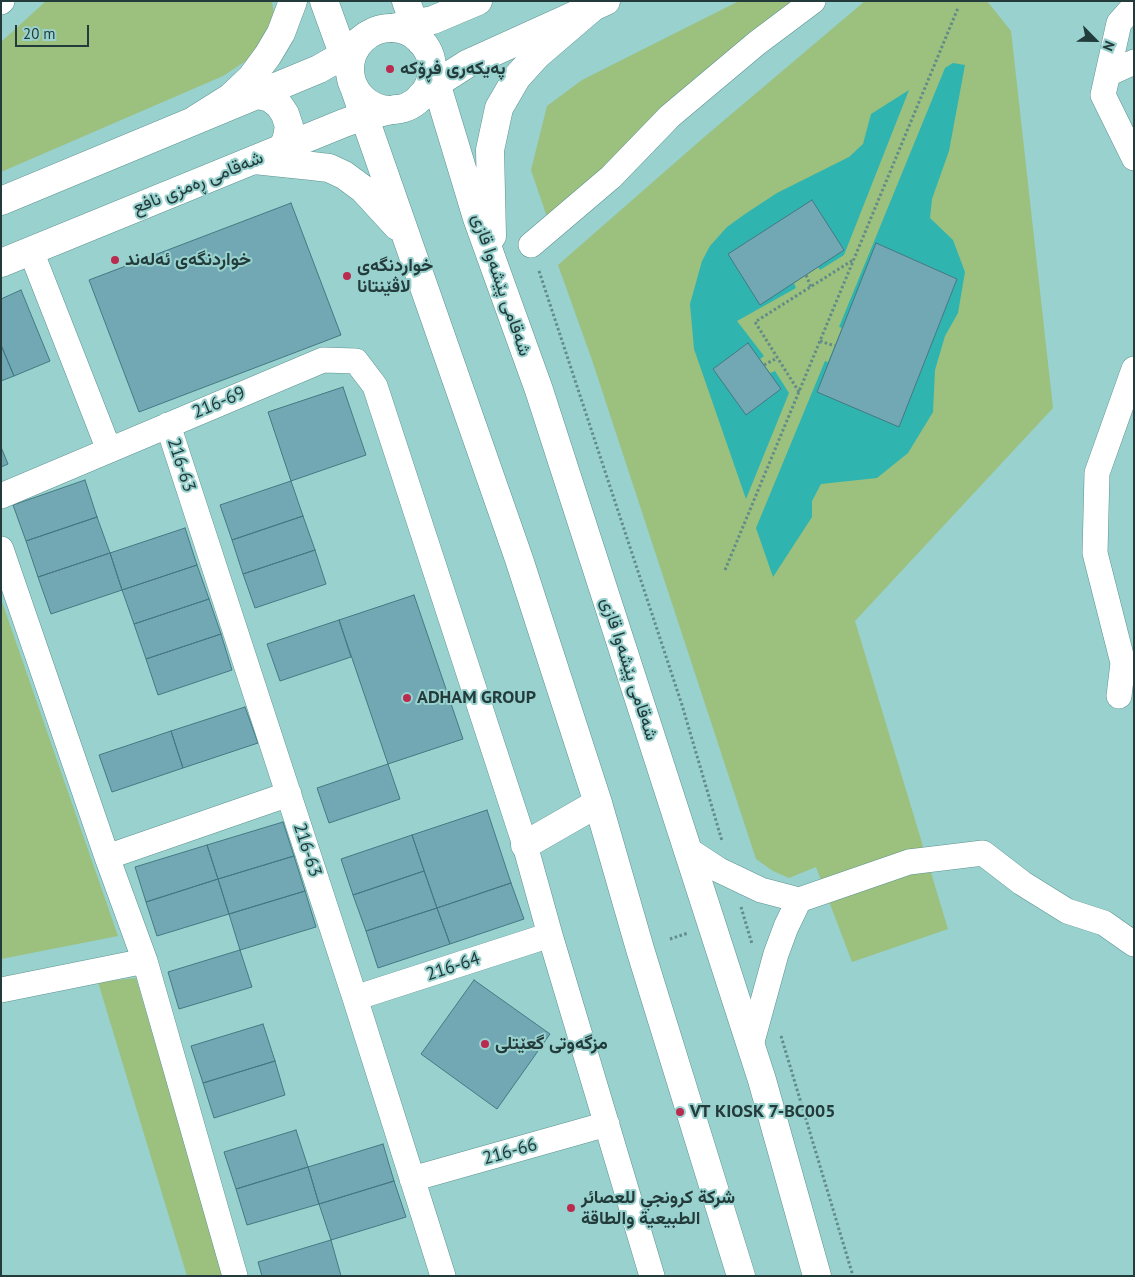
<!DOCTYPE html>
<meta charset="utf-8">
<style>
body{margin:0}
#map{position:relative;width:1135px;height:1277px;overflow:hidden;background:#98d1ce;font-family:"PT Sans",sans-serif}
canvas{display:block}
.frame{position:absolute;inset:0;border:2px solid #233b3a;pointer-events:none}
.north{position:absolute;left:1070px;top:15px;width:50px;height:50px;-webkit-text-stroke:4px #98d1ce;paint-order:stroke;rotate:113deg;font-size:14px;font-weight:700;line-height:20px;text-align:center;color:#233b3a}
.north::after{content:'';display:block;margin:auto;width:18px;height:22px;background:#233b3a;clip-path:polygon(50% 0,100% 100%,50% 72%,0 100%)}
.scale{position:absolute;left:15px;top:25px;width:74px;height:22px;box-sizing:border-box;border:2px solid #233b3a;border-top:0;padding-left:6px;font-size:15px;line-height:18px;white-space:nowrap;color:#233b3a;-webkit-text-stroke:4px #98d1ce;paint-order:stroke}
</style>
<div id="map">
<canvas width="1135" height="1277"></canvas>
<div class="frame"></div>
<div class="north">N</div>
<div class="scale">20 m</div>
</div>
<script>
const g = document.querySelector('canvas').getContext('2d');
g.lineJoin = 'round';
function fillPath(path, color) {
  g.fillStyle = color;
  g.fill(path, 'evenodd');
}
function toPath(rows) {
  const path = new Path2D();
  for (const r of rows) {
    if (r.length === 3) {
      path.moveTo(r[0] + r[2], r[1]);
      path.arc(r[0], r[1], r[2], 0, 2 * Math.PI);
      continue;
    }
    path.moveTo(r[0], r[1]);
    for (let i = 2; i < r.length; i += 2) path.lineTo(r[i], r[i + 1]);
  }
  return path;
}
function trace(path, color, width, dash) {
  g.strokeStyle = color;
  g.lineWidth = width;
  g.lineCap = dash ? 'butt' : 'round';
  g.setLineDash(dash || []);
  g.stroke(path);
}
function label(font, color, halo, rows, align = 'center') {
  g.font = font + ' "PT Sans",Vazirmatn,sans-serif';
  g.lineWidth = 4;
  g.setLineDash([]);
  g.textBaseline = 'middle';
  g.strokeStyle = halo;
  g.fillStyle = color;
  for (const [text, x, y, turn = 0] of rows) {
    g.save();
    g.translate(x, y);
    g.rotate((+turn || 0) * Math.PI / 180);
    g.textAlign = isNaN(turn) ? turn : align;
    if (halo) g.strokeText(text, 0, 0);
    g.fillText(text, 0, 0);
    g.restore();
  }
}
fillPath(toPath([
 [46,1,272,1,274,15,252,57,223,76,1,172,1,42],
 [739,1,798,1,695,78,601,179,548,220,531,170,547,106,582,80],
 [865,1,987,1,1011,31,1053,408,855,621,948,929,852,962,816,867,789,878,773,871,756,859,592,360,558,265,702,139],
 [1,599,118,936,1,959],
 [136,978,224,1276,187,1276,98,982]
]), '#9cc07e');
fillPath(toPath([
 [953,63,965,65,949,151,932,199,930,218,953,240,965,272,958,313,945,336,935,370,933,412,908,453,877,478,821,484,812,501,812,517,773,577,756,528,825,361,828,362,842,328,839,327,945,68],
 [909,90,844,255,820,270,818,267,794,283,796,288,737,321,764,356,760,359,770,373,775,371,789,393,746,499,694,349,690,304,702,261,710,246,727,227,745,214,777,193,849,157,863,144,871,114]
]), '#30b4b0');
const building = toPath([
 [812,200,844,250,760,305,728,254,812,200],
 [291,203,341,335,139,412,89,280,291,203],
 [876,243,957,279,899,427,817,392,876,243],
 [21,290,50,361,14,376,1,345,1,299,21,290],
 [748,343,781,389,746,415,713,369,748,343],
 [1,345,14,376,1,381,1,345],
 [343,387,366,455,291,481,268,412,343,387],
 [1,447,8,464,1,467,1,447],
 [85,480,97,517,26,541,13,505,85,480],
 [291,481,303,516,232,540,220,505,291,481],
 [303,516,315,550,243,574,232,540,303,516],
 [97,517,110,553,38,577,26,541,97,517],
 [185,528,197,565,122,590,110,553,185,528],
 [315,550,326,584,255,608,243,574,315,550],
 [110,553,122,590,51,614,38,577,110,553],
 [197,565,209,599,134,624,122,590,197,565],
 [414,595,463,739,388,764,339,620,414,595],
 [209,599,221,634,146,659,134,624,209,599],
 [339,620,351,657,280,681,267,644,339,620],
 [221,634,232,670,158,695,146,659,221,634],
 [245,707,258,743,183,768,171,731,245,707],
 [171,731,183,768,112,792,99,755,171,731],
 [388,764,400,799,329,823,317,788,388,764],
 [487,810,511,883,437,908,412,835,487,810],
 [283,822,294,856,218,879,207,845,283,822],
 [412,835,424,871,353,895,341,859,412,835],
 [207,845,218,879,146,902,135,867,207,845],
 [294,856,305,891,229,914,218,879,294,856],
 [424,871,437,908,366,931,353,895,424,871],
 [218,879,229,914,157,936,146,902,218,879],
 [511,883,524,919,450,944,437,908,511,883],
 [305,891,316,927,240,950,229,914,305,891],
 [437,908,450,944,378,968,366,931,437,908],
 [240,950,252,987,179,1009,168,972,240,950],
 [474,980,550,1034,497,1109,421,1054,474,980],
 [263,1024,275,1061,203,1083,191,1046,263,1024],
 [275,1061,285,1095,214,1118,203,1083,275,1061],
 [296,1130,308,1167,236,1189,224,1152,296,1130],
 [383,1144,394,1181,319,1204,308,1167,383,1144],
 [308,1167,319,1204,247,1225,236,1189,308,1167],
 [394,1181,406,1217,331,1240,319,1204,394,1181],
 [331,1240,341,1276,262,1276,258,1262,331,1240]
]);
fillPath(building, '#72a8b3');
trace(building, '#447983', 1);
const minor = toPath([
 [1,2,2,1],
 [1134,6,1119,23,1103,95,1134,158],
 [1108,74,1134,62],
 [531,245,611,177,670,116,757,43,813,1],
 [31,251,109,450],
 [168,425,355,998,443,1276],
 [1,496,323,360,356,361,375,386,525,845,550,935,652,1276],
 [1,549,107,857,145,961,235,1276],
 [1119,696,1123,663,1095,553,1097,473,1134,369],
 [687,849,719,870,761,890,799,900,909,862,983,853,1022,883,1067,911,1104,923,1134,944],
 [107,857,289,794],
 [1,990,145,961],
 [355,998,550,935],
 [751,1045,776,954,786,927,799,900],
 [412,1179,607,1124]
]);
const major = toPath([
 [392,28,433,20,478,1],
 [258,95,270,98,279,105,285,114,289,126,287,137,283,148],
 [421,96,442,80,467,64,606,1],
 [1,201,319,69,333,61,367,35],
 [1,263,344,123,364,116,396,109]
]);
const highway = toPath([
 [324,1,350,73],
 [406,1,421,42],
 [391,69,41],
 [431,66,477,218,539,390,762,1080,817,1276],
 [354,87,519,559,598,803,640,949,741,1276],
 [196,119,231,97,251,78,268,55,281,33,293,1],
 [254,160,312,166,329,168,344,175,363,189,397,226],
 [492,236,490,150,499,108,517,77,537,55,593,7],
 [525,845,598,803]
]);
trace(minor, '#5c9390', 26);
trace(major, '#5c9390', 29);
trace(highway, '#5c9390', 29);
trace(toPath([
 [539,271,682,705,722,841],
 [806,275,811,287],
 [820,341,835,346],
 [764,365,777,358],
 [799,392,755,322,853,260],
 [725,570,958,8],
 [741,907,752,944],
 [670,939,688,933],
 [781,1036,853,1276]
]), '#628b89', 3, [2.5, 2.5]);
trace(minor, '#fff', 25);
trace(major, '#fff', 28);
trace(highway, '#fff', 28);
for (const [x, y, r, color] of [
 [390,69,5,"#bb2a4f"],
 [115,260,5,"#bb2a4f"],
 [347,276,5,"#bb2a4f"],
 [407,698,5,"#bb2a4f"],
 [485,1044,5,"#bb2a4f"],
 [680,1112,5,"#bb2a4f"],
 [571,1208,5,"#bb2a4f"]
]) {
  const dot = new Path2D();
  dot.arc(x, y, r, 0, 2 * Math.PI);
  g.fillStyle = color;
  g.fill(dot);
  trace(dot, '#98d1ce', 2);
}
label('bold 18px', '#233b3a', '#98d1ce', [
 ["پەیکەری فڕۆکە",400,69],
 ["خواردنگەی ئەلەند",125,260],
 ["خواردنگەی",357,266],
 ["لاڤێنتانا",357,287],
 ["ADHAM GROUP",417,698],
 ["مزگەوتی گعێتلی",495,1044],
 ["VT KIOSK 7-BC005",690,1112],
 ["شركة كرونجي للعصائر",581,1198],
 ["الطبيعية والطاقة",581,1219]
], 'left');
label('18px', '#233b3a', '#98d1ce', [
 ["شەقامی ڕەمزی نافع",198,183,-22],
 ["شەقامی پێشەوا قازی",501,285,71],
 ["216-69",219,403,-23],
 ["216-63",181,465,72],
 ["شەقامی پێشەوا قازی",629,669,72],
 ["216-63",307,850,72],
 ["216-64",453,967,-18],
 ["216-66",510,1152,-16]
]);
</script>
